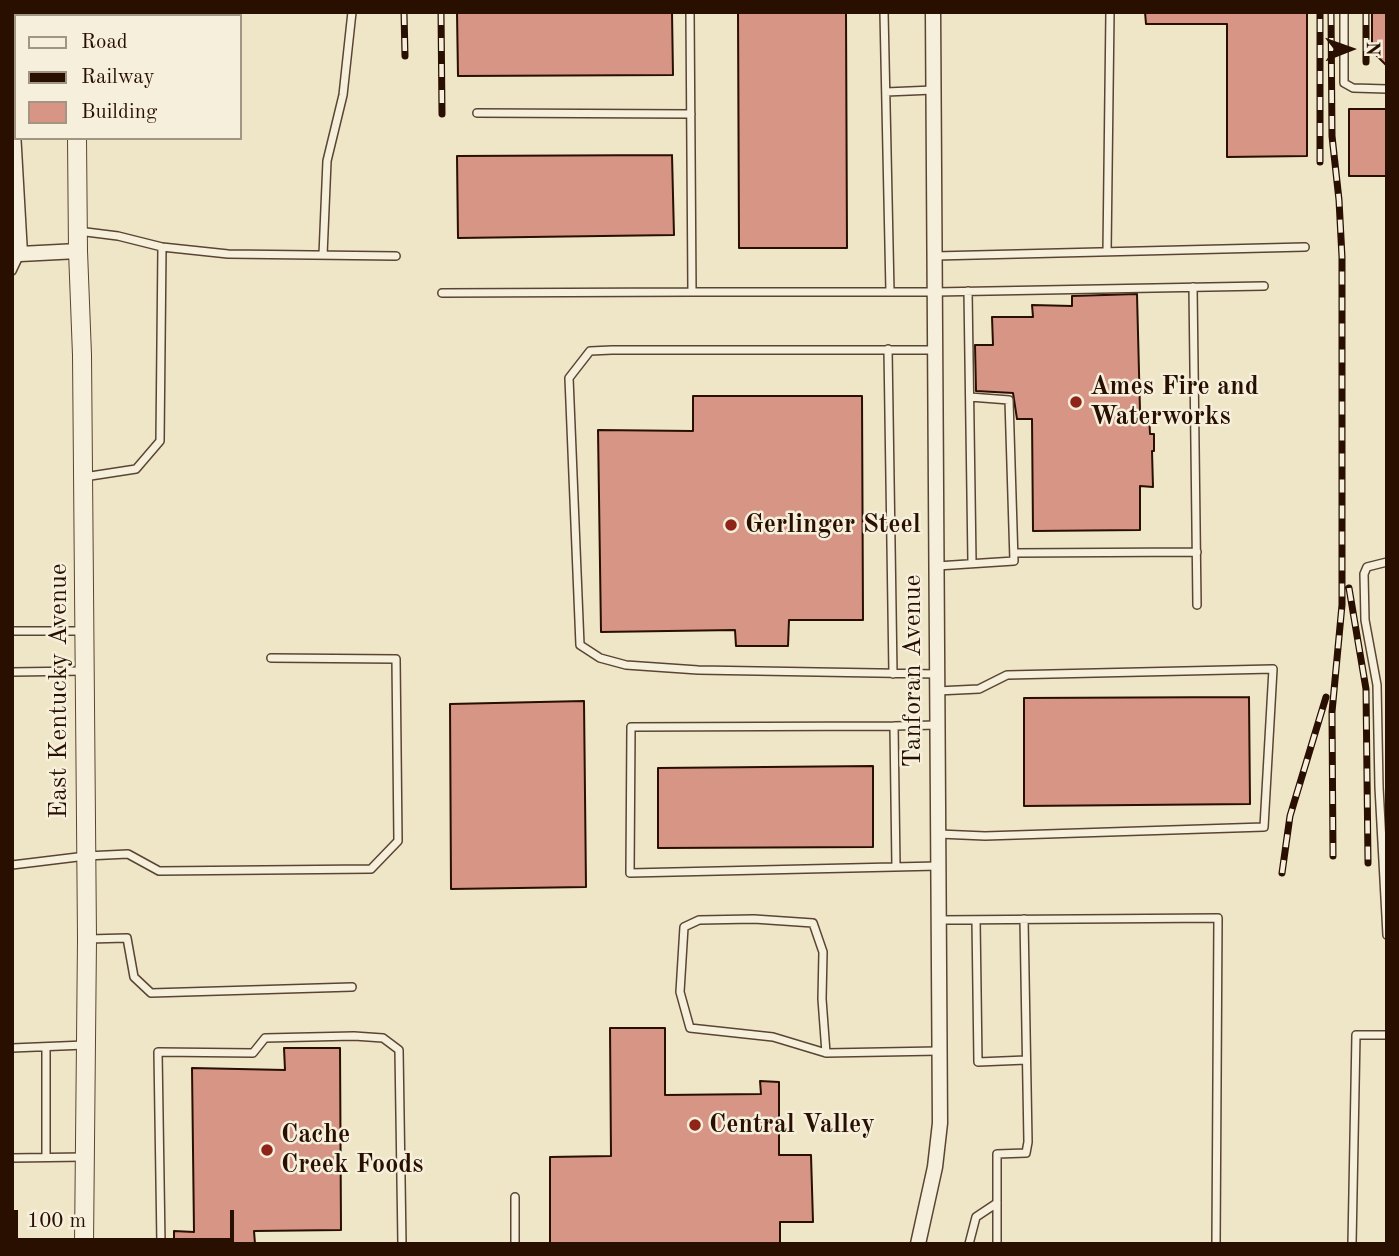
<!DOCTYPE html>
<style>
body{margin:0}
#map{position:relative;width:1399px;height:1256px;overflow:hidden;background:#efe6c7;font-family:"Old Standard TT",serif}
canvas{display:block}
.frame{position:absolute;inset:0;border:14px solid #290f00;pointer-events:none}
.legend{position:absolute;left:14px;top:14px;width:228px;height:126px;box-sizing:border-box;background:#f5efdb;border:2px solid #a39583;margin:0;padding:9px 12px;list-style:none;font-size:21px;color:#290f00}
.legend li{display:flex;align-items:center;gap:14px;height:35px}
.legend b{width:35px;border:2px solid #a39583}
.north{position:absolute;left:1315px;top:14px;width:70px;height:70px;-webkit-text-stroke:5px #f5efdb;paint-order:stroke;rotate:89deg;font-size:19px;font-weight:700;line-height:28px;text-align:center;color:#290f00}
.north::after{content:'';display:block;margin:auto;width:24px;height:32px;background:#290f00;clip-path:polygon(50% 0,100% 100%,50% 72%,0 100%)}
.scale{position:absolute;left:14px;top:1210px;width:220px;height:32px;box-sizing:border-box;border:4px solid #290f00;border-top:0;padding-left:9px;font-size:21px;line-height:24px;white-space:nowrap;color:#290f00;-webkit-text-stroke:5px #f5efdb;paint-order:stroke}
</style>
<div id="map">
<canvas width="1399" height="1256"></canvas>
<div class="frame"></div>
<ul class="legend">
<li><b style="height:9px;background:#f5efdb"></b>Road</li>
<li><b style="height:9px;background:#290f00"></b>Railway</li>
<li><b style="height:19px;background:#d69585"></b>Building</li>
</ul>
<div class="north">N</div>
<div class="scale">100 m</div>
</div>
<script>
const g = document.querySelector('canvas').getContext('2d');
g.lineJoin = 'round';
function fillPath(path, color) {
  g.fillStyle = color;
  g.fill(path, 'evenodd');
}
function toPath(rows) {
  const path = new Path2D();
  for (const r of rows) {
    path.moveTo(r[0], r[1]);
    for (let i = 2; i < r.length; i += 2) path.lineTo(r[i], r[i + 1]);
  }
  return path;
}
function trace(path, color, width, dash) {
  g.strokeStyle = color;
  g.lineWidth = width;
  g.lineCap = dash ? 'butt' : 'round';
  g.setLineDash(dash || []);
  g.stroke(path);
}
function label(font, color, halo, rows, align = 'center') {
  g.font = font + ' "Old Standard TT",serif';
  g.lineWidth = 5;
  g.setLineDash([]);
  g.textBaseline = 'middle';
  g.strokeStyle = halo;
  g.fillStyle = color;
  for (const [text, x, y, turn = 0] of rows) {
    g.save();
    g.translate(x, y);
    g.rotate((+turn || 0) * Math.PI / 180);
    g.textAlign = isNaN(turn) ? turn : align;
    if (halo) g.strokeText(text, 0, 0);
    g.fillText(text, 0, 0);
    g.restore();
  }
}
const building = toPath([
 [457,12,672,12,673,75,458,76,457,12],
 [738,12,846,12,847,248,739,248,738,12],
 [1145,12,1307,12,1307,156,1227,157,1227,24,1146,24,1145,12],
 [1372,12,1387,12,1387,66,1372,51,1372,12],
 [1349,109,1387,109,1387,176,1349,176,1349,109],
 [672,155,674,235,458,238,457,156,672,155],
 [1137,294,1140,411,1149,412,1150,434,1154,434,1154,451,1152,451,1153,487,1140,486,1140,530,1033,531,1032,419,1017,419,1013,393,976,391,975,345,993,345,992,317,1033,317,1032,305,1072,306,1072,296,1137,294],
 [693,396,862,396,863,620,789,620,788,646,736,646,735,630,601,632,598,430,693,431,693,396],
 [1249,697,1250,804,1024,806,1024,698,1249,697],
 [584,701,586,887,451,889,450,704,584,701],
 [873,766,873,847,658,848,658,768,873,766],
 [610,1028,665,1028,665,1095,761,1094,760,1081,779,1082,779,1155,811,1155,813,1222,780,1222,780,1244,550,1244,550,1157,611,1156,610,1028],
 [284,1048,340,1048,341,1230,254,1231,255,1244,174,1244,174,1231,194,1232,192,1068,285,1070,284,1048]
]);
fillPath(building, '#d69585');
trace(building, '#290f00', 2);
const service = toPath([
 [690,12,692,292,935,292,1264,286],
 [884,12,890,292],
 [1344,12,1344,83,1353,88,1387,89],
 [886,92,933,90],
 [477,113,691,114],
 [78,231,118,236,162,247,228,254,396,256],
 [1107,252,1110,12],
 [12,254,20,254,12,271],
 [323,255,327,161,343,95,352,12],
 [935,256,1305,247],
 [1193,287,1197,605],
 [968,291,972,562],
 [442,293,692,292],
 [888,349,893,674],
 [935,350,612,350,590,351,569,378,580,645,600,658,626,665,698,670,937,674],
 [84,477,136,469,160,441,162,247],
 [1014,553,1197,552],
 [1387,562,1367,567,1364,574,1365,620,1377,685,1379,787,1387,935],
 [937,566,1014,561,1009,400,970,397],
 [12,631,84,631],
 [12,672,84,671],
 [937,691,979,689,1007,675,1273,669,1264,827,985,836,939,834],
 [894,726,937,725],
 [12,865,86,856,128,854,159,871,371,869,398,841,396,659,271,658],
 [896,867,894,726,631,727,630,873,938,866],
 [939,920,1218,918,1216,1244],
 [976,920,978,1062,1026,1060],
 [88,939,127,938,134,977,151,993,352,987],
 [12,1048,85,1045],
 [826,1053,822,999,823,952,813,923,754,919,699,920,684,927,680,992,690,1028,773,1037,826,1053,939,1051],
 [46,1157,46,1047],
 [12,1158,85,1157],
 [515,1197,515,1244],
 [161,1244,158,1052,253,1053,265,1038,354,1036,383,1038,399,1050,402,1244],
 [969,1244,976,1217,997,1203],
 [997,1244,997,1154,1026,1153,1028,1142,1024,919],
 [1352,1244,1356,1035,1387,1035]
]);
const minor = toPath([
 [17,12,18,16],
 [12,40,16,32],
 [12,114,20,254,78,251],
 [918,1244,935,1167,940,1123,933,12]
]);
const tertiary = toPath([
 [76,12,76,16],
 [77,138,78,251,82,355,87,939,84,1244]
]);
trace(service, '#5a4532', 10);
trace(minor, '#5a4532', 17);
trace(tertiary, '#5a4532', 20);
trace(service, '#f5efdb', 7);
trace(minor, '#f5efdb', 14);
trace(tertiary, '#f5efdb', 18);
const rail = toPath([
 [404,12,405,56],
 [441,12,442,114],
 [1331,12,1332,136,1339,200,1342,257,1342,605,1332,712,1333,856],
 [1366,12,1366,62],
 [1320,162,1320,12],
 [1349,588,1366,689,1368,863],
 [1282,873,1290,816,1326,697]
]);
trace(rail, '#290f00', 7);
trace(rail, '#f5efdb', 4.5, [13]);
for (const [x, y, r, color] of [
 [1076,402,7,"#8f2418"],
 [731,525,7,"#8f2418"],
 [695,1125,7,"#8f2418"],
 [267,1150,7,"#8f2418"]
]) {
  const dot = new Path2D();
  dot.arc(x, y, r, 0, 2 * Math.PI);
  g.fillStyle = color;
  g.fill(dot);
  trace(dot, '#f5efdb', 2.5);
}
label('bold 26px', '#290f00', '#f5efdb', [
 ["Ames Fire and",1090,387],
 ["Waterworks",1090,417],
 ["Gerlinger Steel",745,525],
 ["Central Valley",709,1125],
 ["Cache",281,1135],
 ["Creek Foods",281,1165]
], 'left');
label('26px', '#290f00', '#f5efdb', [
 ["Tanforan Avenue",913,671,-90],
 ["East Kentucky Avenue",59,691,-90]
]);
</script>
